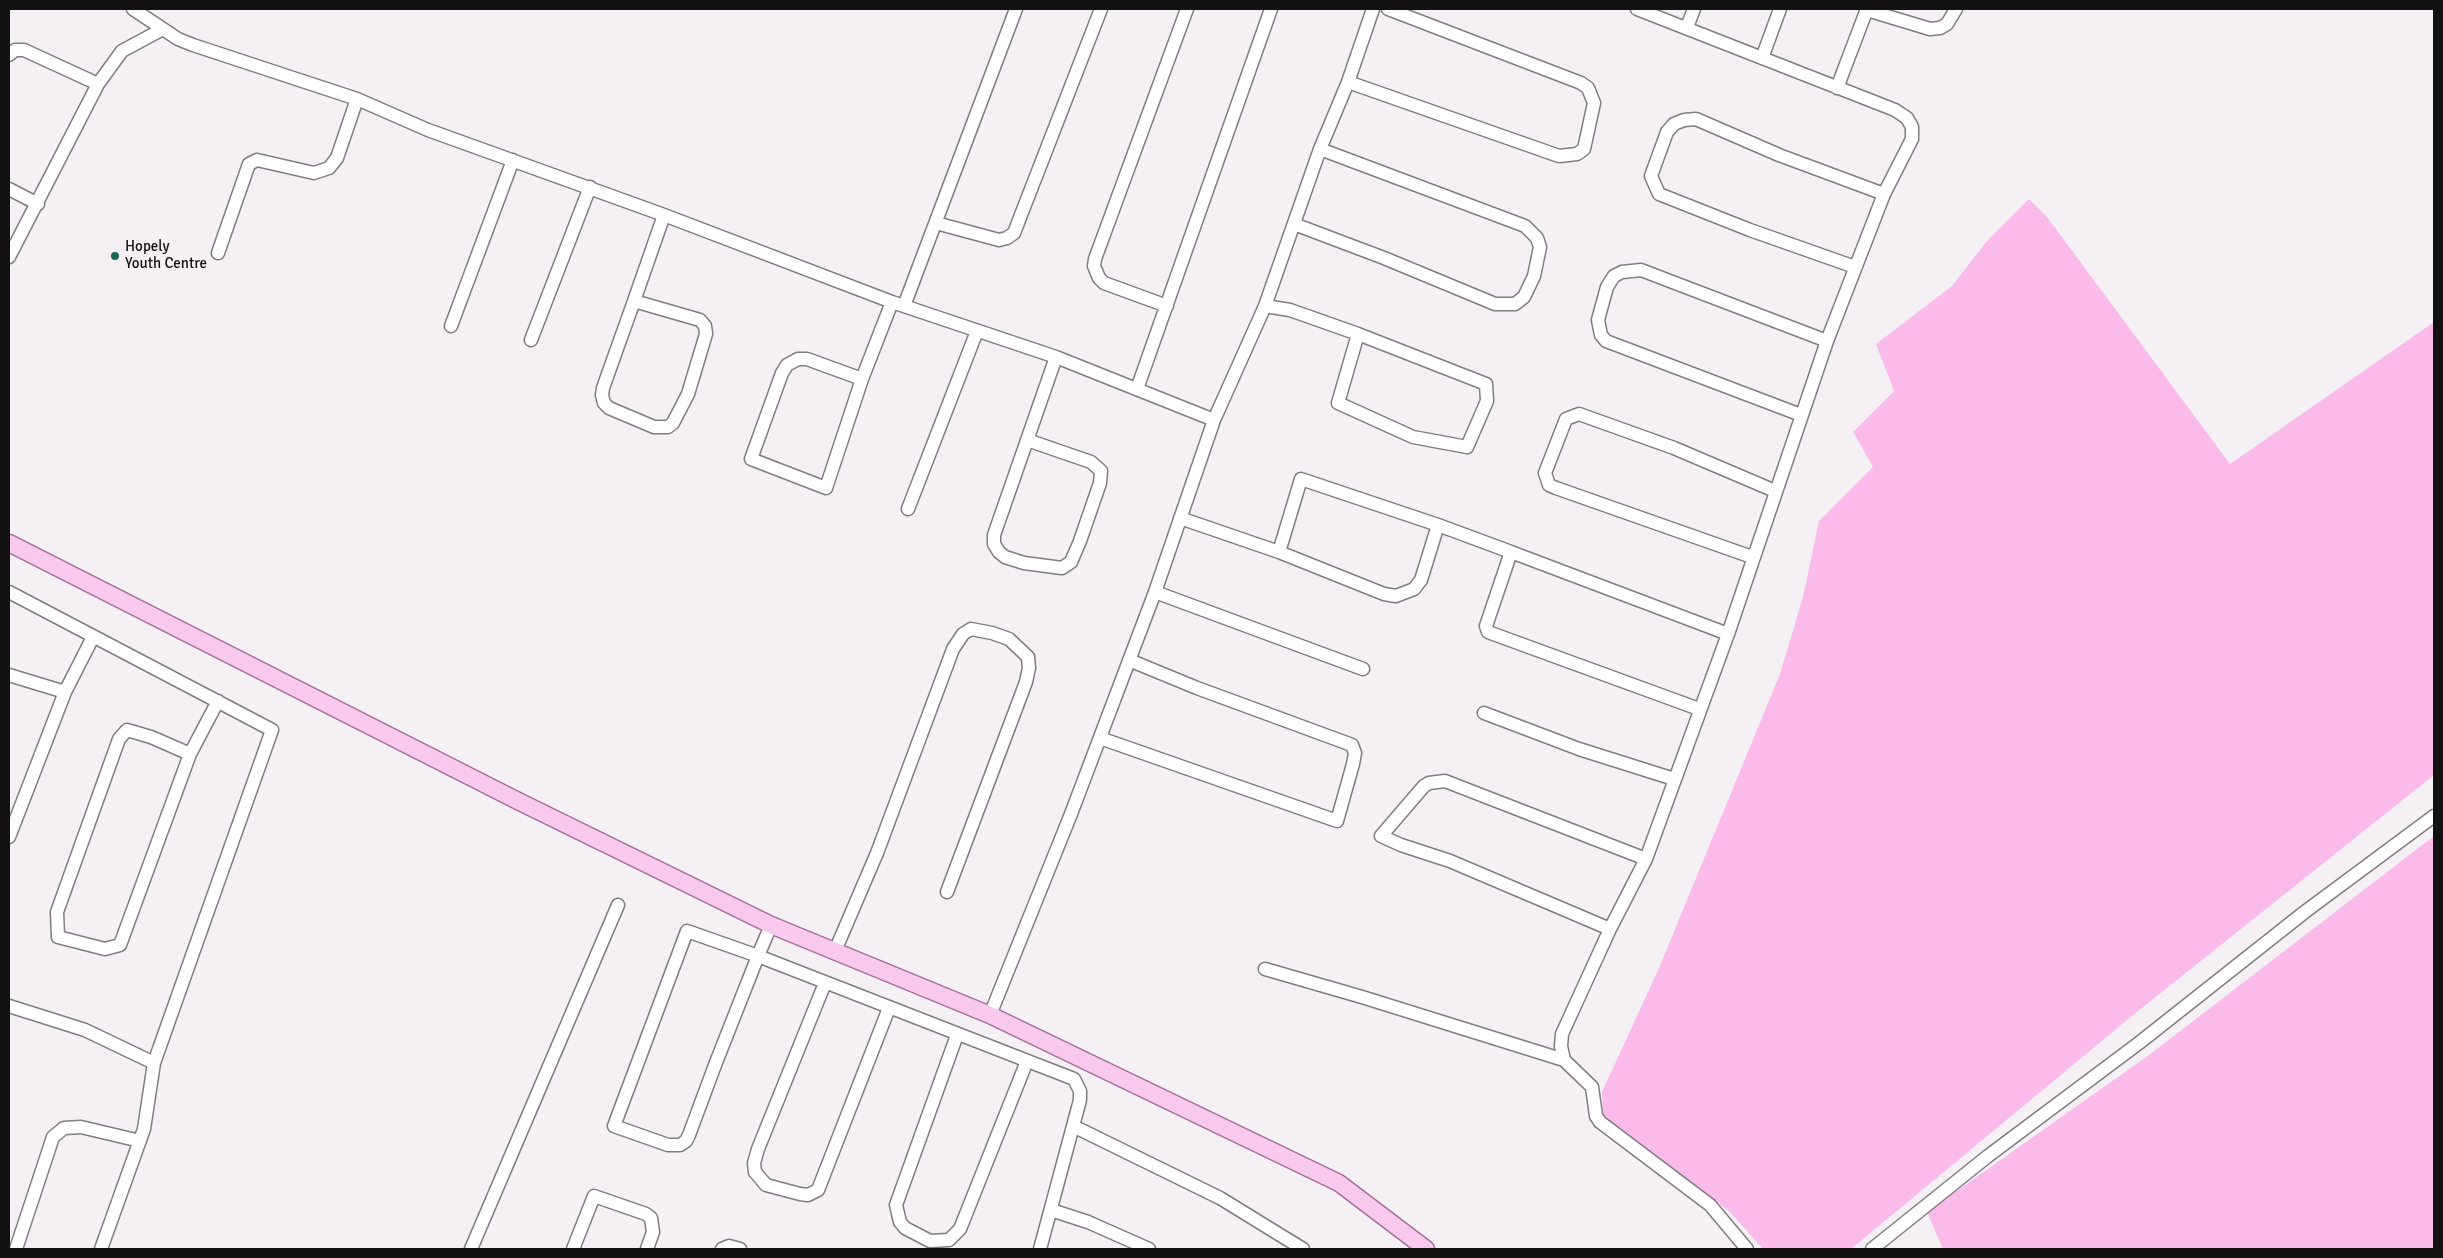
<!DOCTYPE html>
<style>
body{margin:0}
#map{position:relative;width:2443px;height:1258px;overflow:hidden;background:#f4f0f3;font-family:Signika,sans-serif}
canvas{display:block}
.frame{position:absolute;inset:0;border:10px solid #121011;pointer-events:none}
</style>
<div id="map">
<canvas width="2443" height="1258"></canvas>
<div class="frame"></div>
</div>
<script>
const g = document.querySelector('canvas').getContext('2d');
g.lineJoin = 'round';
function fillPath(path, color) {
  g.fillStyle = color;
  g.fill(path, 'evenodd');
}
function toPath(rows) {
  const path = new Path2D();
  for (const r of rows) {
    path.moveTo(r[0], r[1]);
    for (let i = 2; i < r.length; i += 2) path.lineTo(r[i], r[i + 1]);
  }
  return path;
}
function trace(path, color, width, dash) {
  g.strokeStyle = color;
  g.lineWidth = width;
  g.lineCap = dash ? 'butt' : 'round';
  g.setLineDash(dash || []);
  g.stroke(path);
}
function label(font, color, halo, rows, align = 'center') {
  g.font = font + ' Signika,sans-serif';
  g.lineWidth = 4;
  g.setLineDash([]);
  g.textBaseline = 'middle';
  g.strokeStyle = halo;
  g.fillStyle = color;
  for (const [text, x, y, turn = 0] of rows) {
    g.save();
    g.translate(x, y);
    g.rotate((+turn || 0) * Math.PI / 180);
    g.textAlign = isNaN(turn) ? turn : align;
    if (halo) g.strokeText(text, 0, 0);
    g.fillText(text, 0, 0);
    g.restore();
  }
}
fillPath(toPath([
 [2029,199,2047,217,2230,464,2434,322,2434,775,2133,1015,1851,1249,1763,1249,1730,1212,1603,1116,1602,1092,1659,968,1780,674,1803,597,1819,521,1873,467,1853,432,1894,391,1876,344,1952,286,1987,241],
 [2434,836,2434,1249,1943,1249,1927,1212,2149,1055]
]), '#fabaea');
const minor = toPath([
 [133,9,178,39,193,45,357,99,428,130,664,215,892,302,1056,357,1214,420],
 [1637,9,1895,110,1907,118,1912,127,1912,139,1884,194,1827,341,1728,634,1646,859,1610,929,1562,1034,1561,1046,1564,1060,1592,1087,1596,1116,1600,1122,1710,1205,1747,1249],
 [1867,10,1930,29,1940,28,1947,24,1956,9],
 [1687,27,1694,9],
 [9,55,15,50,24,50,98,84],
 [1762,58,1780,9],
 [1348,82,1559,156,1577,154,1584,149,1594,103,1588,88,1581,83,1388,9],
 [1837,88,1867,9],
 [9,189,38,204],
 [936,223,999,240,1007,238,1014,233,1101,9],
 [1294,224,1384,258,1495,304,1515,304,1524,297,1534,276,1540,247,1537,238,1525,226,1320,149],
 [218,253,249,164,257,160,314,173,329,168,337,158,357,99],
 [9,257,98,84,122,51,163,29],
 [1855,267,1750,230,1659,194,1651,176,1667,132,1674,124,1684,120,1696,119,1779,155,1884,194],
 [634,301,700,320,705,326,706,334,688,394,673,423,668,427,654,427,609,408,604,403,602,395,603,388,634,301,664,215],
 [904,306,1016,9],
 [1167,306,1104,283,1099,278,1094,266,1095,259,1187,9],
 [1265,306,1290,310,1358,334,1486,384,1487,401,1467,447,1413,437,1338,403,1358,334],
 [451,326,513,160],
 [531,340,590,187],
 [862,379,807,359,798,359,787,365,782,373,751,459,826,488,862,379,892,302],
 [1137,389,1271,9],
 [1801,415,1606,341,1601,335,1598,320,1607,287,1614,276,1622,272,1641,270,1827,341],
 [1027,440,1091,462,1101,471,1100,483,1080,541,1071,562,1062,568,1024,563,1005,557,999,552,994,544,994,535,1056,357],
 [908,509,977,331],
 [1180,518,1279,552,1384,594,1396,596,1414,589,1421,580,1438,525,1301,479,1279,552],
 [1438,525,1511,552],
 [1752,557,1556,488,1549,485,1545,473,1566,419,1579,414,1674,448,1775,491],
 [9,592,272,730,154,1063,144,1129,101,1249],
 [1155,592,1363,669],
 [9,675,65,692],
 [1699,709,1488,632,1486,626,1511,552,1728,634],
 [1484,713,1579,749,1674,779],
 [1100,738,1337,821,1353,764,1355,753,1352,745,1197,688,1129,660],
 [190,754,151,737,127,730,119,739,57,912,58,937,105,949,120,945,190,754,218,701],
 [9,837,65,692,93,637],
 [771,925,758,956,715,1065,689,1135,686,1141,680,1145,668,1145,614,1126,687,931,758,956,1074,1079,1080,1091,1080,1100,1040,1249],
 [1610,929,1450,861,1401,845,1381,836,1424,786,1429,783,1445,781,1646,859],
 [835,951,877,853,953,649,963,634,971,629,992,633,1009,639,1028,657,1029,668,1026,682,947,892],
 [1265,969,1362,997,1564,1060],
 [825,983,758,1149,754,1163,755,1172,766,1185,800,1194,808,1195,818,1190,889,1008],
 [9,1006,85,1030,154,1063],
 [990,1015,1071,814,1155,592,1214,420,1265,306,1320,149,1348,82,1373,9],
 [957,1035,896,1205,900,1222,905,1228,930,1241,949,1240,960,1229,1027,1061],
 [1073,1126,1220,1198,1303,1249],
 [1051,1210,1088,1222,1149,1249],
 [16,1249,53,1137,64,1128,81,1127,140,1141],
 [471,1249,618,905],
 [573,1249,594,1196,646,1214,651,1218,653,1232,647,1249],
 [722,1249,729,1246,740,1249],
 [1872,1249,1988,1156,2139,1043,2306,911,2434,816]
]);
const major = toPath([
 [9,543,518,801,771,925,990,1015,1339,1183,1426,1249]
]);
trace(minor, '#817d80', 15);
trace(major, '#a57098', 19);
trace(minor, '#fff', 12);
trace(major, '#f8c8ed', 16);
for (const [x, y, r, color] of [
 [115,256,5,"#1e6354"]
]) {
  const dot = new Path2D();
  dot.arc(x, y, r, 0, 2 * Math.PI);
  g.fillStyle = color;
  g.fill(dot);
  trace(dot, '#f4f0f3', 2);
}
label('15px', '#121011', '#f4f0f3', [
 ["Hopely",125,247],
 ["Youth Centre",125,264]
], 'left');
</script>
